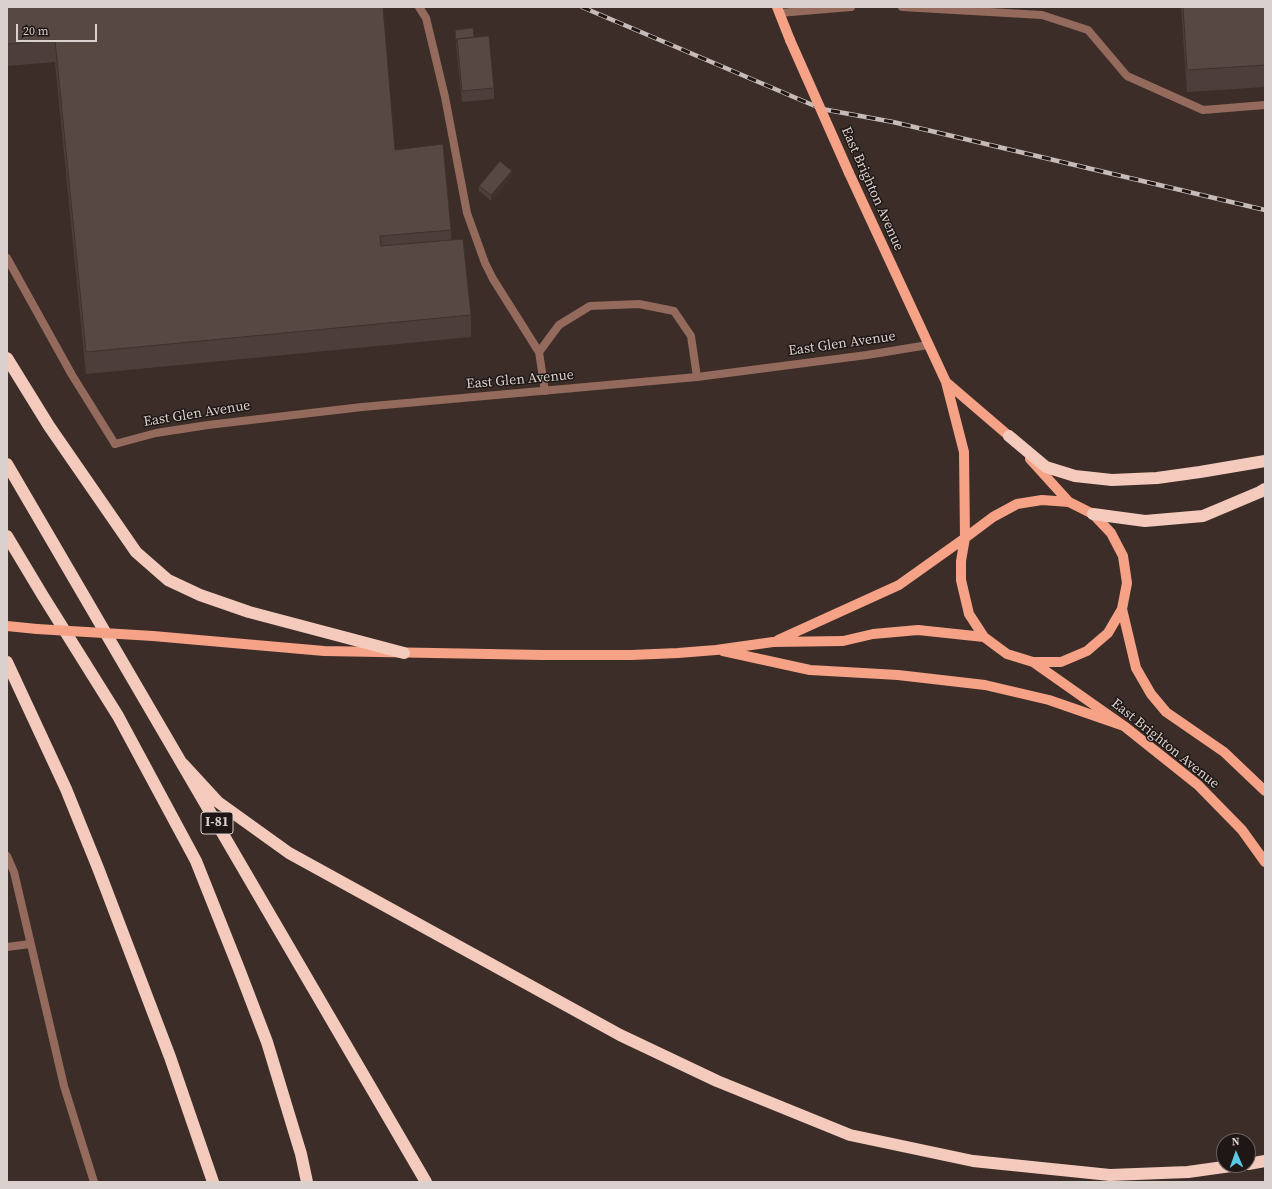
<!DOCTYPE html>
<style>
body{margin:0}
#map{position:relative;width:1272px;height:1189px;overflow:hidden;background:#3c2d28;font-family:"Source Serif 4",serif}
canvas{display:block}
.frame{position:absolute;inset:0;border:8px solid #dad0cd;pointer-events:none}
.north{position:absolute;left:1216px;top:1133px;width:40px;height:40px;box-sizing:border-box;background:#1e1715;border:1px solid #69615f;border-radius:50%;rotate:358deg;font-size:11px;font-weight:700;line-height:16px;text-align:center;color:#dad0cd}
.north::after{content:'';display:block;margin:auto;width:14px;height:18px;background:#5bc8e6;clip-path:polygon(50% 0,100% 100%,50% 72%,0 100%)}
.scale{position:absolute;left:16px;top:24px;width:81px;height:18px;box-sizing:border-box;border:2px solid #dad0cd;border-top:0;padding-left:5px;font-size:12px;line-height:14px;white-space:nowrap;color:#dad0cd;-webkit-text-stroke:3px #1e1715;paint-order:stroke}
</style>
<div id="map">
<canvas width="1272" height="1189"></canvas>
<div class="frame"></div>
<div class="north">N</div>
<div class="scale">20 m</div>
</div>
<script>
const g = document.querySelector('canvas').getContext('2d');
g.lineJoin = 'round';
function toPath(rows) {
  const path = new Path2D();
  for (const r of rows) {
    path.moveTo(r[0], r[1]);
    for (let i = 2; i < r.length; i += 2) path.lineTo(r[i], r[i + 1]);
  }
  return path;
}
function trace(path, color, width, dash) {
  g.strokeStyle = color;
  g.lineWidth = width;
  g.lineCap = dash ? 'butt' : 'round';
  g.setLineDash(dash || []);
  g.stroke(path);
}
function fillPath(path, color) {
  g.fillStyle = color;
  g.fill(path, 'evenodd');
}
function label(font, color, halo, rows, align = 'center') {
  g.font = font + ' "Source Serif 4",serif';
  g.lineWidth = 3;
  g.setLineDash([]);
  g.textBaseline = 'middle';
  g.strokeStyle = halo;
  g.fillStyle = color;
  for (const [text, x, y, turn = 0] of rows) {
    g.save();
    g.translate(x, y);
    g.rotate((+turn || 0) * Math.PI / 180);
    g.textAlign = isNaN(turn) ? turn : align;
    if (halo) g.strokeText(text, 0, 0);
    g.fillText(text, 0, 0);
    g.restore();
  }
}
trace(toPath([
 [419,7,426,18,445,97,467,213,485,263,493,279,539,352],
 [902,7,1042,15,1088,30,1127,76,1203,110,1265,105],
 [779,13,851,7],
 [7,258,72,375,115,444],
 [545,391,539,352,559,325,590,306,639,304,674,311,691,336,697,377],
 [7,856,14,872,64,1086,94,1182],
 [7,947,30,944]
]), '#946a5d', 8);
trace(toPath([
 [115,444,156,433,208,425,362,407,697,377,867,355,928,345]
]), '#946a5d', 8);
trace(toPath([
 [777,7,790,40],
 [946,382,1009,436,1014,441],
 [1030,459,1069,502],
 [1042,500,1069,502,1093,514,1111,533,1123,556,1127,583,1122,609,1108,633,1087,651,1061,662,1033,662,1007,654,984,637,969,614,961,580,961,561,965,538,993,517,1017,504,1042,500],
 [1122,609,1136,668,1151,694,1166,712,1224,752,1265,791],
 [7,626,37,629],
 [153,636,324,651,543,655,631,655,678,653,716,650,773,642,843,641,873,634,918,630,984,637],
 [778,640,899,585,965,538,964,452,946,382,849,173],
 [723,651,810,670,898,675,985,685,1049,700,1124,726],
 [1033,662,1124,726,1198,785,1242,830,1265,862]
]), '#f5a286', 10);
trace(toPath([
 [7,358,49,426,136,552,168,580,200,595,249,612,404,653],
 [1009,436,1046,467,1075,476,1112,480,1157,478,1200,472,1265,461],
 [7,464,426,1182],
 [1093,514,1145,521,1203,516,1260,492,1265,489],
 [7,536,43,596,118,716,196,861,239,969,267,1042,301,1154,307,1182],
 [7,662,66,789,98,868,170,1057,213,1182],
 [183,764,218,802,289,853,620,1035,717,1081,850,1135,973,1161,1110,1175,1188,1172,1238,1165],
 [1248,1164,1265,1161]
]), '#f3cabc', 12);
const rail = toPath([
 [582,7,822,109,893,122,1265,210]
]);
trace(rail, '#c6bbb8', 4.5);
trace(rail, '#1e1715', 3, [9]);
trace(toPath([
 [790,40,849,173],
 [37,629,153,636]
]), '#f5a286', 10);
fillPath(toPath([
 [7,7,395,150,451,230,451,240,471,315,471,337,86,374,55,62,7,66],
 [1181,7,1265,7,1265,87,1187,92],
 [455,30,474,37,494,88,494,99,462,102,455,35],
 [512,177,491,201,479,191,479,186]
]), '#4c3e3a');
fillPath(toPath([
 [512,171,512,177,491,201,491,195]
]), '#3e322f');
const building = toPath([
 [7,7,383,7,395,150,443,144,451,230,380,236,381,246,463,239,471,315,86,352,55,40,7,44,7,7],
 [1183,7,1265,7,1265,65,1187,70,1183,7],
 [473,28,474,37,457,39,456,43,455,30,473,28],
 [489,36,494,88,462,91,457,39,489,36],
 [500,161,512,171,491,195,479,186,500,161]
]);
fillPath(building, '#584843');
trace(building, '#3e322f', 1);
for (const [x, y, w] of [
 [217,823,32]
]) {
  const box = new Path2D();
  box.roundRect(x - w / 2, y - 11, w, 22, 3);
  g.fillStyle = '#1e1715';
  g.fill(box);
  trace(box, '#dad0cd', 1);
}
label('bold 13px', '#dad0cd', null, [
 ["I-81",217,823]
]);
label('14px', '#dad0cd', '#1e1715', [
 ["East Brighton Avenue",872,189,66],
 ["East Glen Avenue",842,344,-8],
 ["East Glen Avenue",520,380,-5],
 ["East Glen Avenue",197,414,-9],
 ["East Brighton Avenue",1165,744,39]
]);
</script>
